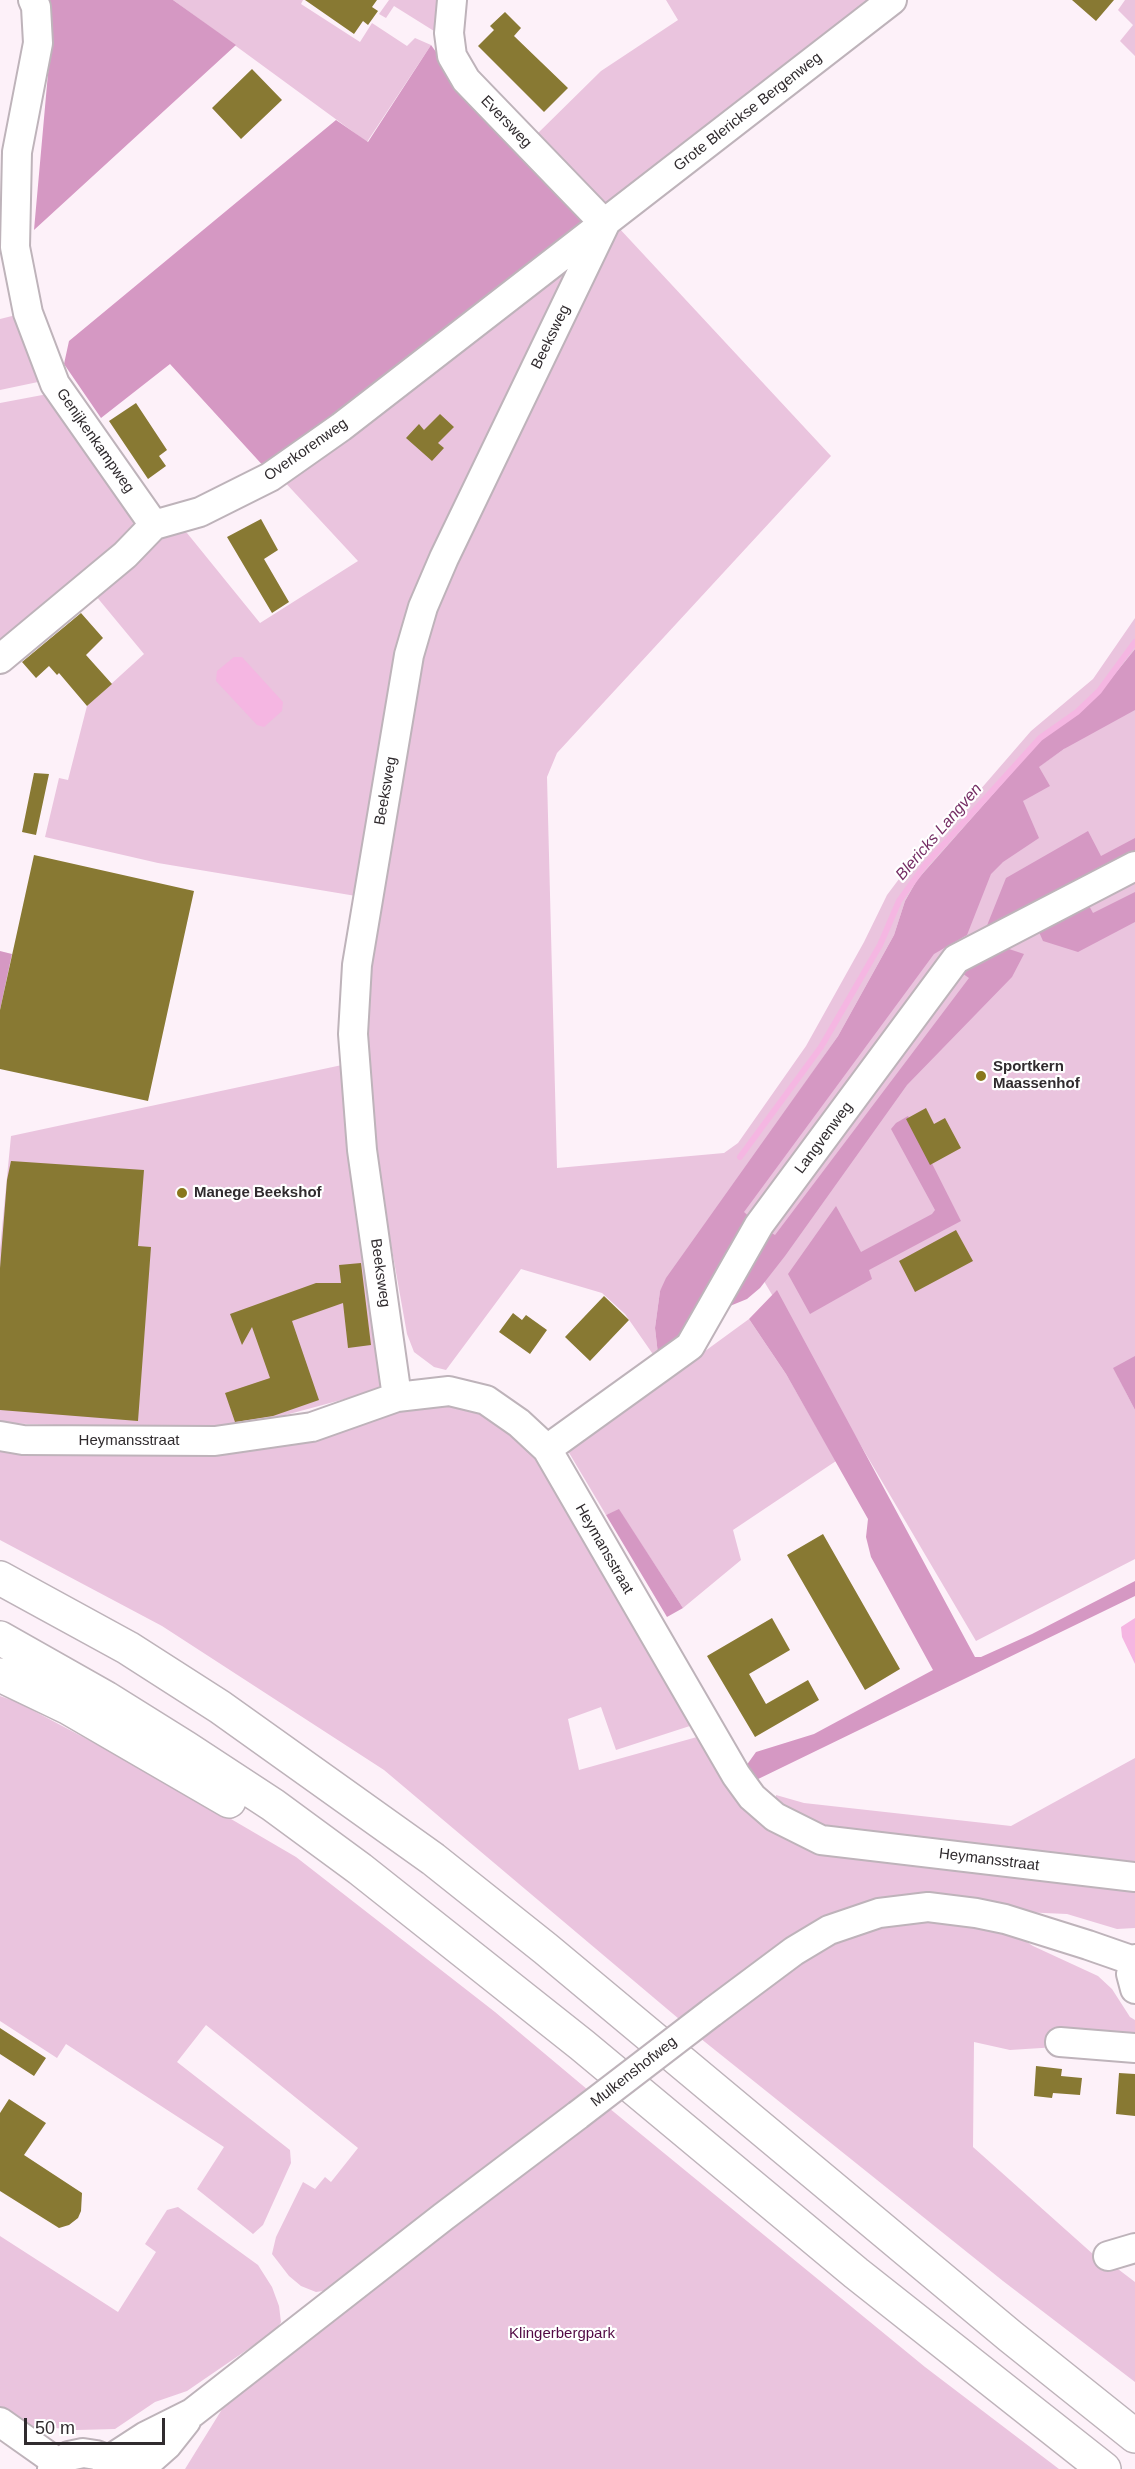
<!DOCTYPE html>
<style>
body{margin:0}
#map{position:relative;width:1135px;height:2469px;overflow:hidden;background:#fdf1f9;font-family:Helvetica,sans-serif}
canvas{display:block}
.scale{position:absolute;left:24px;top:2418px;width:141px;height:27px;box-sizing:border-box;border:3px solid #302b2e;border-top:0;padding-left:8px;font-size:18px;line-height:21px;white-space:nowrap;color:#302b2e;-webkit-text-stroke:4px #fff;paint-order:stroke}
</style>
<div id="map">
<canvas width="1135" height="2469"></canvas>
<div class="scale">50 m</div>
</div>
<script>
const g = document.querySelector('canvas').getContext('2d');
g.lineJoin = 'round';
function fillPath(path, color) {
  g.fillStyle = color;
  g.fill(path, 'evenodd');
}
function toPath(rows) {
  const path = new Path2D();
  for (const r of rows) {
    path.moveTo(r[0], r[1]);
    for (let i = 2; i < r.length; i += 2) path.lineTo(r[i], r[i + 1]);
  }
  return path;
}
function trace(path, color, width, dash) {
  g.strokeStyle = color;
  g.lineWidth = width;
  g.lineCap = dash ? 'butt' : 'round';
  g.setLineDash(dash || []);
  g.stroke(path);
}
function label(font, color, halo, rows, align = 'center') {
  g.font = font + ' Helvetica,sans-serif';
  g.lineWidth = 4.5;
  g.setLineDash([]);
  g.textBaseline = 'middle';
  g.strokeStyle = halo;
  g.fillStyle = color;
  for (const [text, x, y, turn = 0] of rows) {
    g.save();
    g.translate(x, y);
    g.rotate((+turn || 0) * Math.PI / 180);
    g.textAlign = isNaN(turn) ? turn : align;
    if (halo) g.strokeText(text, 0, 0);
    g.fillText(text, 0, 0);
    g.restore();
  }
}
fillPath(toPath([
 [173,0,303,0,301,4,360,42,372,23,407,46,415,38,431,45,367,142],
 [389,0,446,0,440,29,434,31,394,6,386,18,379,14],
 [666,0,875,0,605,213,534,137,601,71,678,20],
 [1125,0,1135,0,1135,56,1120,41,1133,25,1118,10],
 [618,227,831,456,557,753,547,777,557,1168,724,1153,738,1143,806,1046,864,942,887,895,905,871,960,813,1031,731,1093,679,1135,618,1135,649,1101,691,1046,734,917,880,905,901,894,935,838,1036,660,1291,655,1328,659,1363,625,1314,602,1293,521,1269,446,1370,434,1367,414,1352,407,1334,384,1205,375,1132,366,1054,366,994,419,666,434,614,467,537],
 [581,259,436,554,356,896,158,863,45,837,59,778,68,780,87,706,144,654,91,590,175,526,187,533,260,623,358,561,281,478],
 [16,315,38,382,0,390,0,319],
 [53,393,135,517,131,535,0,653,0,403],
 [1135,694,1135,1367,1118,1377,1135,1410,1135,1559,976,1641,725,1215,1023,801,1038,767,1064,749],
 [342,1065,382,1389,226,1431,0,1423,0,1249,11,1136],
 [749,1319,786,1374,836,1461,733,1530,741,1560,683,1608,619,1510,606,1515,568,1451],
 [448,1398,519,1430,696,1724,616,1750,601,1707,568,1719,579,1770,697,1737,752,1812,1135,1889,1135,1928,1117,1929,1067,1914,1022,1912,928,1896,701,2005,679,2019,384,1770,162,1626,0,1540,0,1446,345,1423],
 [0,1696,17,1702,166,1781,296,1857,495,2012,588,2090,336,2289,316,2292,301,2286,289,2276,272,2254,276,2237,303,2182,315,2189,325,2177,331,2182,358,2148,206,2025,177,2062,290,2150,291,2163,263,2225,253,2234,197,2189,224,2147,66,2044,57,2058,0,2021],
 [1135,1758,1135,1867,843,1836,775,1806,776,1795,804,1803,1011,1826],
 [928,1919,1013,1933,1033,1946,1098,1976,1112,1989,1130,2017,1135,2020,1135,2042,1010,2050,974,2042,973,2147,1094,2255,1110,2263,1135,2282,1135,2382,1003,2281,700,2038,800,1960,835,1940,881,1924],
 [609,2108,925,2367,1059,2469,185,2469,224,2406,334,2319,588,2123],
 [178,2207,258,2265,272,2287,279,2306,281,2322,276,2330,187,2391,155,2402,115,2429,77,2430,44,2427,31,2431,0,2410,0,2236,118,2312,156,2252,145,2244,167,2210]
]), '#eac4de');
fillPath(toPath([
 [42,0,173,0,236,45,34,230,51,40],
 [431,45,447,67,593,222,267,470,170,364,101,418,64,364,69,341,336,120,368,142],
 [1135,649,1135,710,1064,749,1039,767,1050,786,1023,801,1039,838,1003,862,991,874,967,935,934,954,744,1212,754,1221,717,1288,659,1363,655,1328,660,1291,666,1278,838,1036,894,935,905,901,917,880,1046,734,1101,691],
 [1088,831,1101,856,1135,838,1135,856,984,933,1006,878],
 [1135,892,1135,922,1078,952,1043,941,1039,932,1046,921,1087,902,1093,913],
 [997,945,1024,954,1012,977,907,1085,785,1256,760,1288,747,1299,725,1308,763,1228,775,1235,969,978,956,969],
 [0,951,12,954,0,1010],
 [908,1116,961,1221,869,1270,872,1279,810,1314,788,1274,836,1206,861,1252,932,1214,935,1210,891,1129,896,1123],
 [777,1290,975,1657,981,1657,1032,1634,1135,1581,1135,1596,752,1782,746,1766,756,1752,814,1734,933,1670,871,1557,866,1537,868,1519,786,1374,749,1319],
 [1135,1356,1135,1410,1113,1368],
 [619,1509,683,1608,667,1617,606,1515]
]), '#d598c3');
fillPath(toPath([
 [234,657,242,657,283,702,282,711,264,727,257,725,216,681,217,671],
 [1135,1618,1135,1664,1122,1637,1121,1627]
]), '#f5b6e2');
trace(toPath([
 [740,1157,821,1047,880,945,899,901,925,865,1040,738,1077,712,1099,691,1135,642]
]), '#f5b6e2', 6);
fillPath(toPath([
 [305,0,377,0,372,7,378,11,368,25,363,21,354,34],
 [1072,0,1114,0,1096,21],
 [505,12,521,28,514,36,568,88,544,112,478,46,494,30,490,26],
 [252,69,282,100,241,139,212,108],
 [136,403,167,450,159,456,166,466,148,479,109,421],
 [440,414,454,427,438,443,444,448,432,461,406,438,419,424,424,430],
 [261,519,278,550,264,559,289,602,272,613,227,537],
 [81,613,103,638,86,655,112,684,87,706,59,673,57,675,49,666,36,678,22,662],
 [34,773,49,774,36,835,22,832],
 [34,855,194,891,148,1101,0,1069,0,1010],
 [926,1108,934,1124,945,1118,961,1148,930,1165,906,1119],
 [11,1161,144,1170,138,1246,151,1247,138,1421,0,1410,0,1268,7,1180],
 [956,1230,973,1261,915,1292,899,1261],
 [361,1263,371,1345,348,1348,343,1303,292,1321,319,1400,273,1416,235,1422,225,1393,270,1378,252,1327,242,1345,230,1314,316,1283,341,1283,339,1265],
 [604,1296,629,1320,590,1361,565,1337],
 [513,1313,522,1320,526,1315,547,1330,530,1354,499,1332],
 [823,1534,900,1669,865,1690,787,1555],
 [772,1618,790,1650,749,1674,766,1704,808,1680,819,1700,755,1737,707,1656],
 [0,2028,46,2058,34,2076,0,2054],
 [1036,2066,1062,2069,1061,2076,1082,2078,1080,2095,1053,2093,1052,2098,1034,2096],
 [1119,2073,1135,2074,1135,2116,1116,2114],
 [9,2099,46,2123,24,2155,82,2193,81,2211,78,2218,69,2225,59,2228,0,2191,0,2113]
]), '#887933');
const minor = toPath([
 [33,0,36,7,38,43,17,152,15,247,28,313,55,384,154,525],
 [452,0,449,33,452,56,466,80,605,224],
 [0,659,125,555,154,525,200,512,270,477,341,427,892,0],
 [397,1397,362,1150,353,1034,357,965,409,655,423,607,444,558,605,224],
 [0,1436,23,1440,215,1441,312,1427,397,1397,449,1391,486,1400,519,1423,547,1449,736,1775,752,1797,775,1817,821,1840,1135,1877],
 [547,1449,690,1346,759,1225,956,959,1135,866],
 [1135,1959,1131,1974,1135,1989],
 [711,2013,794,1951,829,1930,879,1913,928,1907,976,1913,1005,1919,1088,1945,1134,1961],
 [1060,2042,1135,2048],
 [1108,2256,1135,2248],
 [0,2422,58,2463],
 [109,2460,146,2436,192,2413,443,2217,578,2115],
 [52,2469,69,2456,83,2453,96,2455,109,2460,118,2469],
 [140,2469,167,2445,186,2421]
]);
const highway = toPath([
 [0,1578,128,1648,220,1707,433,1859,546,1949,1010,2336,1135,2436],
 [0,1638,106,1698,186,1748,273,1805,360,1869,582,2045,856,2273,1104,2469],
 [0,1675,67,1707,229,1801]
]);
trace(minor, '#beb3ba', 32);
trace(highway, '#beb3ba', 36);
trace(minor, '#fff', 28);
trace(highway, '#fff', 33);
const minorBridge = toPath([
 [578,2115,711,2013]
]);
trace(minorBridge, '#beb3ba', 32, []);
trace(minorBridge, '#fff', 28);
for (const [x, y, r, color] of [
 [981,1076,6,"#89771c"],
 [182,1193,6,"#89771c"]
]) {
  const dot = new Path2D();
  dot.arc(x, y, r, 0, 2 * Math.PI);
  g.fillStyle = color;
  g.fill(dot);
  trace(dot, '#fff', 2);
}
label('15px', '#302b2e', '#fff', [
 ["Grote Blerickse Bergenweg",748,112,-38],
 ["Eversweg",506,122,46],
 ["Beeksweg",551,337,-64],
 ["Genijkenkampweg",95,441,55],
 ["Overkorenweg",306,450,-35],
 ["Beeksweg",386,791,-80],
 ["Langvenweg",824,1138,-53],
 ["Beeksweg",380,1273,82],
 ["Heymansstraat",129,1441],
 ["Heymansstraat",604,1549,60],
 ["Heymansstraat",989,1860,7],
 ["Mulkenshofweg",634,2072,-38]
]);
label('bold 15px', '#302b2e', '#fff', [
 ["Sportkern",993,1067],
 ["Maassenhof",993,1084],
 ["Manege Beekshof",194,1193]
], 'left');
label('15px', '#520944', '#fff', [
 ["Klingerbergpark",562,2334]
]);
label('italic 16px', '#762e65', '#fff', [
 ["Blericks Langven",939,832,-49]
]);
</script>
